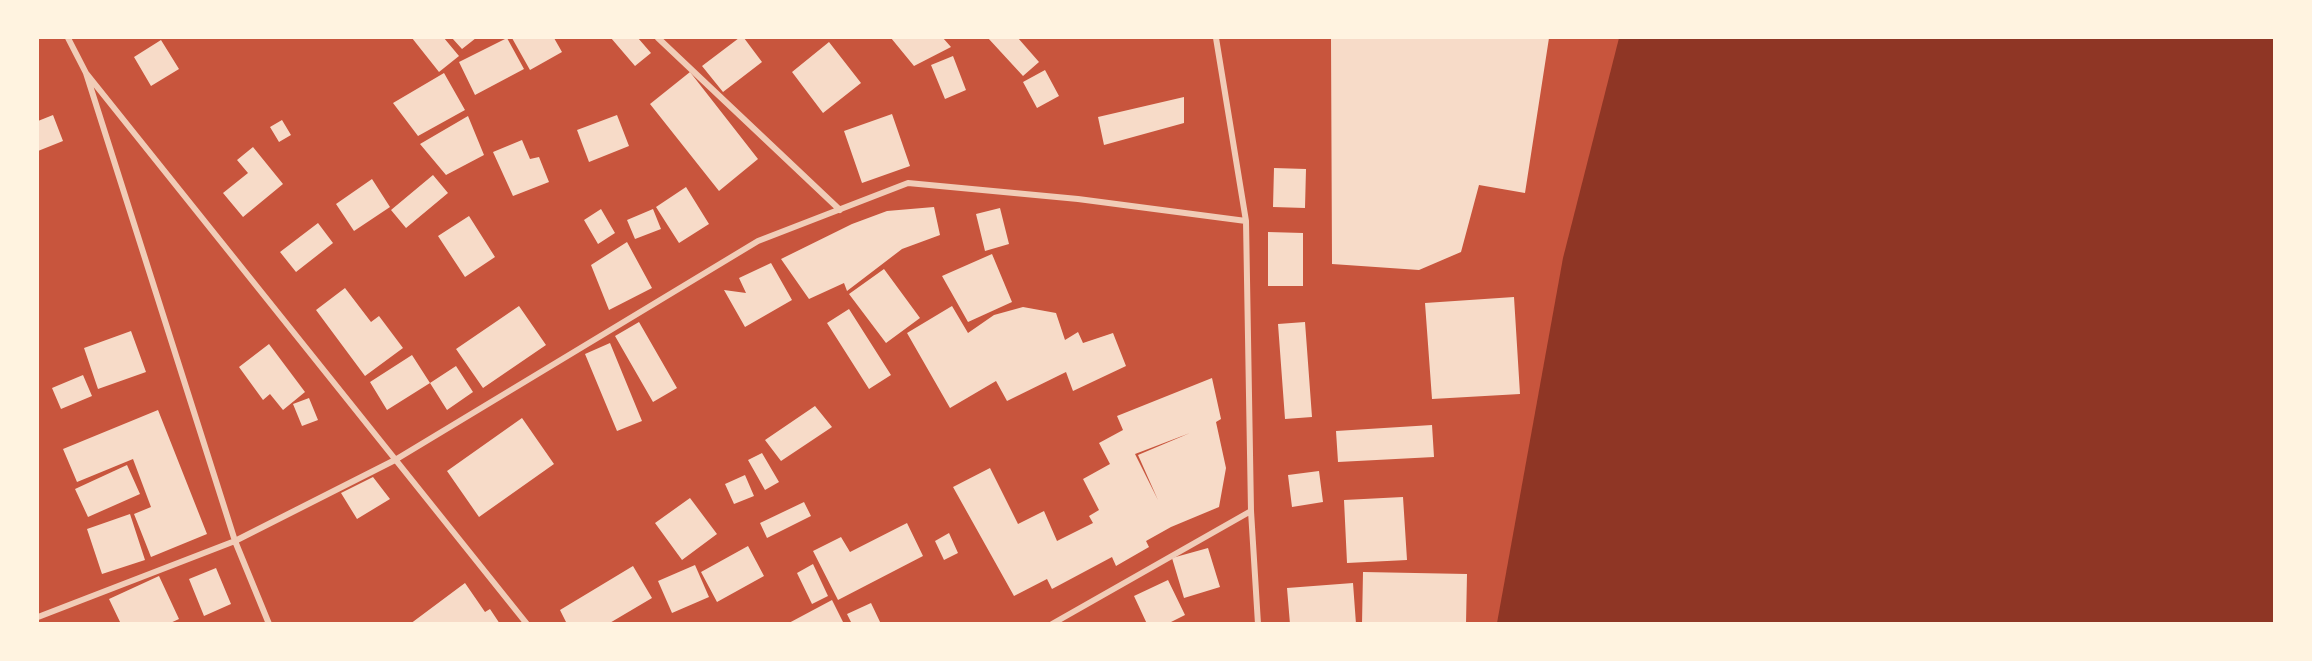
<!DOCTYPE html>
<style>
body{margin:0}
#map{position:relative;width:2312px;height:661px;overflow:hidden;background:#c8553d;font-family:Cabin,sans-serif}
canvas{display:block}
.frame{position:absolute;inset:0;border:39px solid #fff3e0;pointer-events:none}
</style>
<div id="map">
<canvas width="2312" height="661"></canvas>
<div class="frame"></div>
</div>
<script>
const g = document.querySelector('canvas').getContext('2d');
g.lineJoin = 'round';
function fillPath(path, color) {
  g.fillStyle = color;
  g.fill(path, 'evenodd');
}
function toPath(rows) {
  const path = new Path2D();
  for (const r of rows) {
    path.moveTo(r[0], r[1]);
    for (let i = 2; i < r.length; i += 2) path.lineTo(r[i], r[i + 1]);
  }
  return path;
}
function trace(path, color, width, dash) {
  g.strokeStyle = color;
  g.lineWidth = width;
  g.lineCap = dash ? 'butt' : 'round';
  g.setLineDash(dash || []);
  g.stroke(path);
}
fillPath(toPath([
 [1619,38,2274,38,2274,623,1497,623,1563,258]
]), '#8f3625');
fillPath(toPath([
 [412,38,444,38,459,56,439,72],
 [452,38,476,38,462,49],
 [507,38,524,69,475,95,459,62],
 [512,38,554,38,562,52,530,70],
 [611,38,638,38,651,53,635,66],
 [739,38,744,38,762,62,723,92,702,66],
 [891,38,943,38,951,47,914,66],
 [988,38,1018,38,1039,62,1023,76],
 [1331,38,1549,38,1525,193,1479,185,1461,252,1419,270,1332,264],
 [161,40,179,69,151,86,134,57],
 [829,42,861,83,823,113,792,72],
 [953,56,966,90,945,99,931,65],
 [1045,70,1059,96,1037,108,1023,82],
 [690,72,758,159,719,191,650,104],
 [444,73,465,110,418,136,393,103],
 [1184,97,1184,123,1104,145,1098,117],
 [892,114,910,166,862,183,844,131],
 [53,115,63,141,38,151,38,121],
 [617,115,629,146,589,162,577,130],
 [468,116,484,155,446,175,420,144],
 [282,120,291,135,279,142,270,127],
 [522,140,530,159,539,157,549,182,513,196,493,152],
 [253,147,283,184,243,217,223,193,248,173,237,160],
 [1274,168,1306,169,1305,208,1273,207],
 [433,175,448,193,406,228,391,210],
 [372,179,390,207,354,231,336,204],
 [686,187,709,224,679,243,656,207],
 [934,207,940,235,902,249,847,291,844,283,809,299,781,259,852,224,887,211],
 [1000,208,1009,244,985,251,976,214],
 [601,209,615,233,598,244,584,220],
 [653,209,661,229,635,239,627,220],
 [469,216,495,257,465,277,438,236],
 [318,223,333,243,296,272,280,252],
 [1268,232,1303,233,1303,286,1268,286],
 [627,242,652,288,609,310,591,265],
 [992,254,1012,302,968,322,942,276],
 [771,263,792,300,745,327,724,290,746,293,739,278],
 [884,269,920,318,886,343,849,294],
 [345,288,371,322,379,316,403,348,365,376,316,310],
 [1514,297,1520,394,1432,399,1425,303],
 [519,306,546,345,483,388,456,349],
 [952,306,968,333,994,315,1023,307,1056,313,1065,340,1078,332,1083,343,1113,333,1126,366,1073,391,1066,372,1007,401,996,381,950,408,907,333],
 [849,309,891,375,869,389,827,323],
 [639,322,677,388,653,402,615,336],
 [1305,322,1312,417,1285,419,1278,324],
 [131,331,146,372,98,389,84,348],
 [610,343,642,421,617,431,585,354],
 [269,344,305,392,283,410,270,394,263,400,239,367],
 [412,355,430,383,387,410,370,382],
 [456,366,473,392,447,410,430,383],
 [83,375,92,396,61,409,52,388],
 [1212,378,1221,419,1216,422,1226,468,1219,507,1171,527,1146,541,1149,547,1116,566,1112,557,1052,589,1047,579,1014,596,953,487,990,468,1018,524,1044,511,1057,541,1093,523,1089,516,1099,510,1083,479,1110,464,1099,443,1123,430,1117,416],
 [1190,433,1138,455,1158,500,1135,454],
 [309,398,318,420,302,426,293,404],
 [815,406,832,427,781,461,765,440],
 [158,410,207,534,151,557,134,514,151,507,133,459,77,482,63,449],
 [522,418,554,464,479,517,447,471],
 [1432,425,1434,457,1338,462,1336,431],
 [762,453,779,482,765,490,748,460],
 [127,465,140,494,88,517,75,489],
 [1319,471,1323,502,1292,507,1288,475],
 [745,475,754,496,734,504,725,484],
 [373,477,390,499,357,519,341,493],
 [1403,497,1407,560,1347,563,1344,500],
 [690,498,717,534,682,560,655,523],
 [804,502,811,516,767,538,760,523],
 [130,514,145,560,102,574,87,529],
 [907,523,923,556,838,600,813,551,841,537,850,552],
 [949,533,958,553,944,560,935,541],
 [748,546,764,576,717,602,701,572],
 [1208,548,1220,587,1184,598,1172,558],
 [813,564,828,596,812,604,797,573],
 [695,565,709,597,672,613,658,581],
 [633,566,652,598,608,624,567,624,560,610],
 [216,568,231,604,204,616,189,579],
 [1363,572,1467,574,1466,624,1362,624],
 [159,576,179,619,168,624,121,624,109,599],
 [1168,580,1185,615,1167,624,1147,624,1134,596],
 [465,583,485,612,490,609,500,624,410,624],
 [1353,583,1356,624,1290,624,1287,588],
 [832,600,844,624,787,624],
 [871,603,881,624,852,624,847,614]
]), '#f7dbc8');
trace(toPath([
 [68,38,86,73,235,541,269,624],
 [658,38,840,210],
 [1216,38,1246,221,1251,511,1258,624],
 [86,73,527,624],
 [38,617,235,541,395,460,758,241,908,183,1078,199,1246,221],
 [1052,624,1251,511]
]), '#f1ccb7', 6);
</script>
